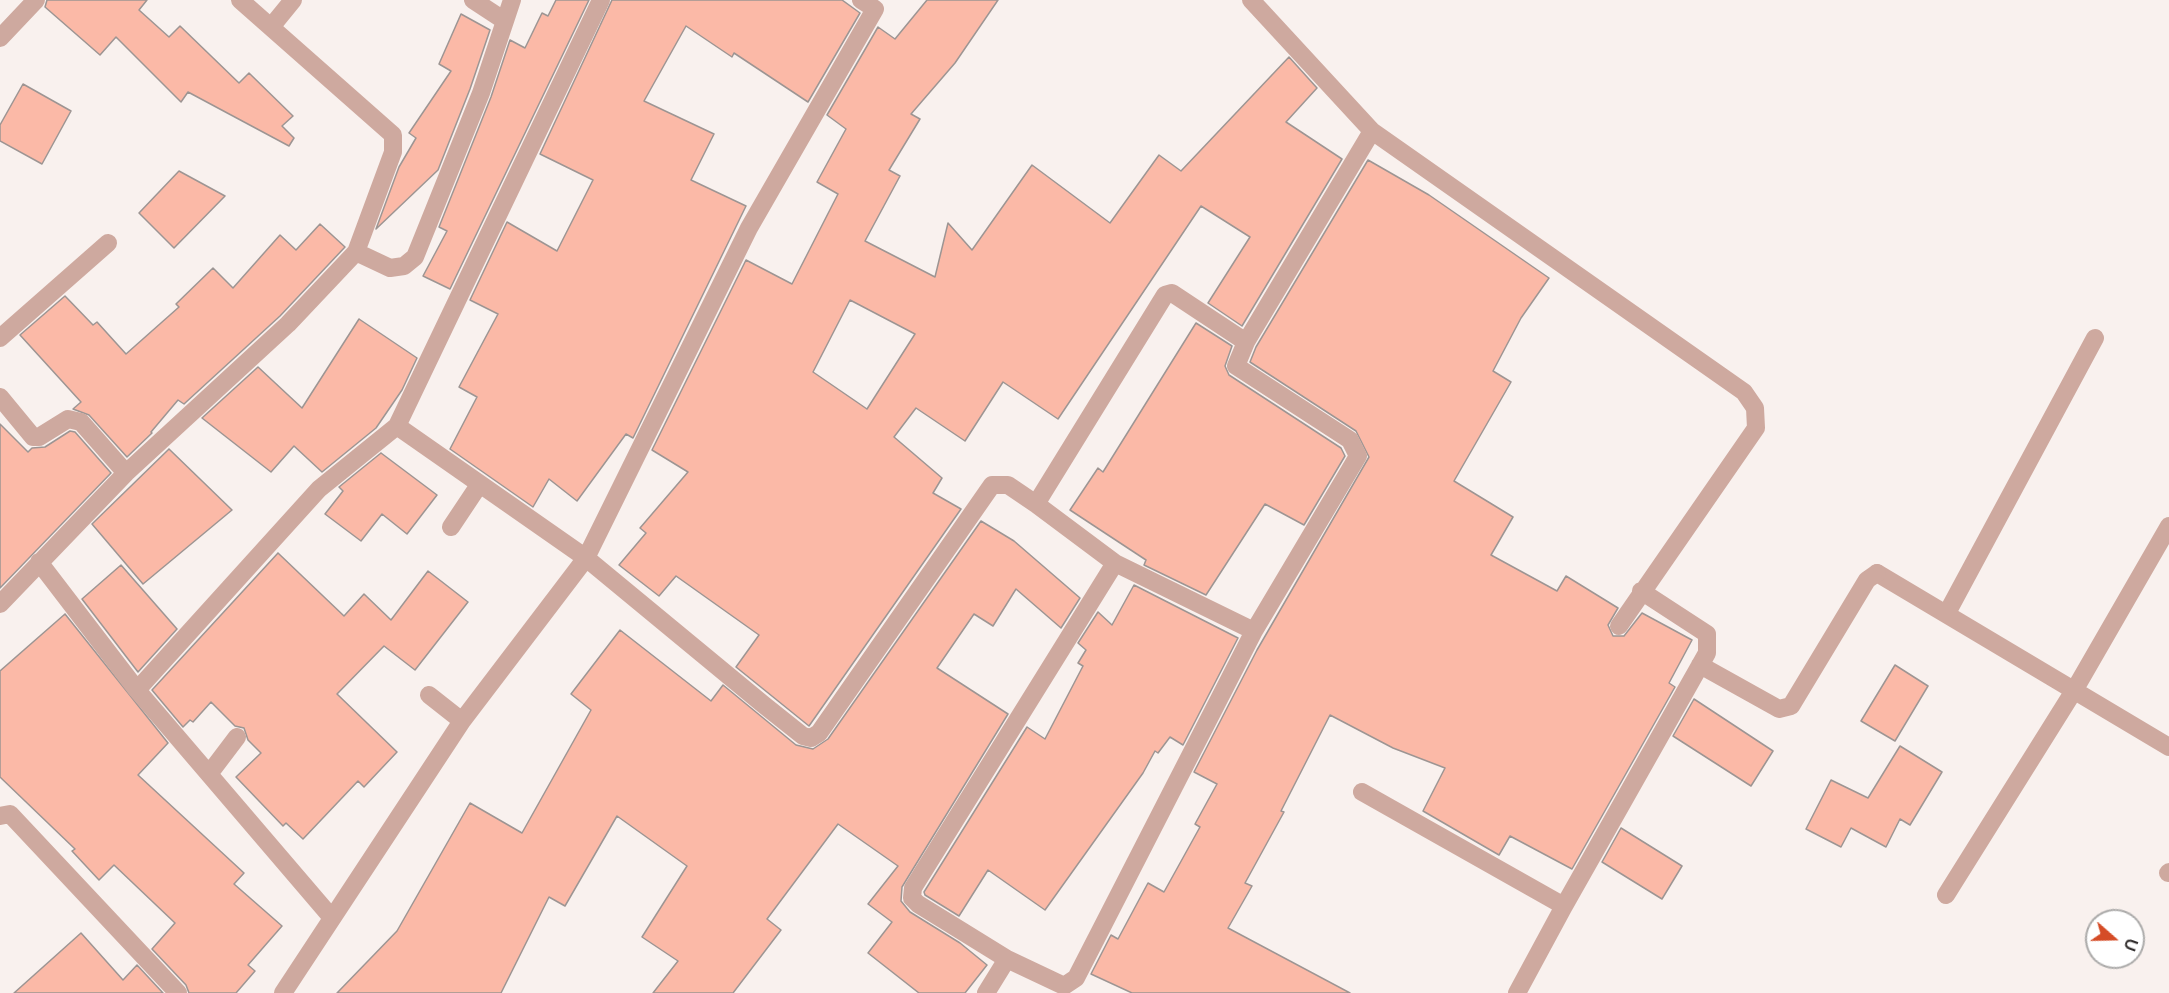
<!DOCTYPE html>
<style>
body{margin:0}
#map{position:relative;width:2169px;height:993px;overflow:hidden;background:#f9f1ee;font-family:Raleway,sans-serif}
canvas{display:block}
.north{position:absolute;left:2085px;top:909px;width:60px;height:60px;box-sizing:border-box;background:#fff;border:2px solid #acabaa;border-radius:50%;rotate:110deg;font-size:16px;font-weight:700;line-height:24px;text-align:center;color:#302c2b}
.north::after{content:'';display:block;margin:auto;width:21px;height:27px;background:#d54c27;clip-path:polygon(50% 0,100% 100%,50% 72%,0 100%)}
</style>
<div id="map">
<canvas width="2169" height="993"></canvas>
<div class="north">U</div>
</div>
<script>
const g = document.querySelector('canvas').getContext('2d');
g.lineJoin = 'round';
function fillPath(path, color) {
  g.fillStyle = color;
  g.fill(path, 'evenodd');
}
function toPath(rows) {
  const path = new Path2D();
  for (const r of rows) {
    path.moveTo(r[0], r[1]);
    for (let i = 2; i < r.length; i += 2) path.lineTo(r[i], r[i + 1]);
  }
  return path;
}
function trace(path, color, width, dash) {
  g.strokeStyle = color;
  g.lineWidth = width;
  g.lineCap = dash ? 'butt' : 'round';
  g.setLineDash(dash || []);
  g.stroke(path);
}
const building = toPath([
 [47,0,147,0,139,10,169,37,180,26,239,83,249,73,293,116,282,126,294,138,289,146,188,92,181,102,116,37,100,55,45,7,47,0],
 [556,0,589,0,450,289,423,276,447,231,439,227,491,97,510,40,525,48,542,13,548,16,556,0],
 [612,0,842,0,860,13,808,102,734,53,732,57,686,26,644,101,714,134,691,180,746,206,633,438,626,434,577,501,549,479,533,507,450,449,477,397,459,387,498,314,470,300,507,222,557,251,593,180,540,154,612,0],
 [927,0,998,0,955,63,911,114,920,119,889,170,900,176,865,241,935,277,948,223,972,250,1032,165,1110,223,1159,155,1181,171,1289,57,1317,88,1286,122,1342,159,1242,326,1208,303,1250,237,1201,206,1058,419,1003,382,965,441,916,408,894,437,942,478,933,493,961,509,809,726,736,667,759,635,676,576,659,596,619,565,646,533,640,528,688,472,652,450,746,260,792,284,838,194,817,182,846,129,827,115,878,27,895,39,927,0],
 [850,300,915,334,867,409,813,372,850,300],
 [461,14,490,30,470,89,438,170,376,229,399,167,416,138,409,133,451,71,439,64,461,14],
 [23,84,71,111,42,164,0,141,0,125,23,84],
 [1368,160,1429,195,1549,278,1521,318,1493,371,1511,382,1454,481,1513,517,1491,555,1557,591,1566,576,1618,608,1608,625,1613,636,1624,636,1642,613,1692,640,1669,683,1675,687,1572,869,1510,836,1499,855,1423,811,1445,768,1393,748,1330,715,1281,811,1284,812,1245,883,1252,886,1228,928,1350,993,1132,993,1091,974,1111,935,1118,939,1148,883,1164,892,1200,827,1195,824,1217,784,1194,772,1257,650,1369,457,1356,431,1250,362,1256,347,1368,160],
 [179,171,225,196,174,248,139,213,179,171],
 [320,224,345,247,280,316,184,404,178,400,151,432,152,433,127,457,89,415,73,409,81,402,20,335,65,296,93,325,97,322,126,354,179,307,176,304,213,268,233,288,280,235,296,250,320,224],
 [359,319,417,358,402,390,376,428,322,472,294,446,271,472,202,418,258,367,302,408,359,319],
 [1196,323,1232,346,1225,366,1229,375,1341,448,1345,456,1304,525,1265,504,1206,595,1144,565,1146,560,1070,510,1098,468,1103,472,1196,323],
 [0,424,28,452,32,448,45,447,70,431,75,432,111,473,0,588,0,424],
 [169,449,232,510,143,584,92,524,169,449],
 [381,453,437,495,407,534,382,514,361,541,325,514,343,491,339,487,381,453],
 [981,521,1014,541,1080,598,1061,628,1016,589,993,626,974,614,937,668,1008,714,902,887,901,901,910,912,960,943,987,965,965,993,919,993,868,953,892,922,868,904,898,866,838,824,767,919,781,930,733,993,653,993,678,961,642,937,687,866,617,816,565,906,549,897,501,993,337,993,397,931,470,803,522,833,591,710,571,694,620,630,711,701,723,685,796,745,813,749,828,739,981,521],
 [278,553,344,616,364,594,391,620,428,571,468,602,415,670,384,646,337,694,397,752,364,787,358,781,303,839,286,823,283,826,236,777,261,753,248,740,244,728,235,726,211,702,193,722,190,720,183,727,152,690,278,553],
 [121,565,177,629,138,672,82,599,121,565],
 [1134,585,1238,638,1183,745,1170,737,1158,753,1155,751,1143,773,1045,910,988,870,959,916,925,895,924,892,1027,727,1045,739,1083,666,1078,663,1086,650,1078,643,1098,612,1112,625,1134,585],
 [65,614,168,743,138,775,244,873,234,884,282,926,248,965,255,971,236,993,189,993,186,985,152,949,175,923,114,865,99,880,72,851,75,849,0,777,0,671,65,614],
 [1895,665,1928,686,1895,741,1861,721,1895,665],
 [1694,699,1773,751,1751,786,1673,736,1694,699],
 [1900,746,1942,772,1910,825,1900,819,1886,847,1851,828,1841,847,1806,829,1831,780,1868,798,1900,746],
 [1621,828,1682,866,1662,899,1602,862,1621,828],
 [81,933,123,980,137,965,163,993,14,993,81,933]
]);
fillPath(building, '#fbb9a7');
trace(building, '#9d9593', 1.5);
trace(toPath([
 [1877,573,2169,747],
 [1947,613,2095,338],
 [2168,873,2169,872],
 [1946,895,2075,689,2169,526]
]), '#cea99f', 18);
trace(toPath([
 [240,0,393,135,393,152,356,252],
 [473,0,505,21],
 [601,0,397,426,586,558,764,705,803,736,811,738,819,733,992,485,1008,485,1036,504,1115,563],
 [1251,0,1372,131],
 [271,27,293,0],
 [0,38,36,0],
 [0,338,108,243],
 [0,397,33,437,39,437,68,419,81,422,126,473],
 [1036,504,1165,295,1172,293,1246,342],
 [451,527,479,485],
 [39,562,137,690],
 [0,604,126,473,288,324,356,252,390,268,404,266,415,257,481,93,512,0],
 [1700,665,1779,709,1791,706,1867,580,1877,573],
 [429,695,462,721],
 [209,774,237,737],
 [1362,792,1564,906,1517,993],
 [0,816,10,814,178,993],
 [1564,906,1707,653,1707,634,1641,591],
 [332,918,137,690,319,489,397,426],
 [1007,959,1064,986,1076,978,1254,631],
 [283,993,462,721,586,558,749,228,875,9,861,0],
 [986,993,1007,959,918,904,912,898,913,888,1115,563,1254,631,1358,456,1350,440,1236,366,1246,342,1372,131,1744,392,1755,408,1756,428,1619,626]
]), '#cea99f', 18);
</script>
